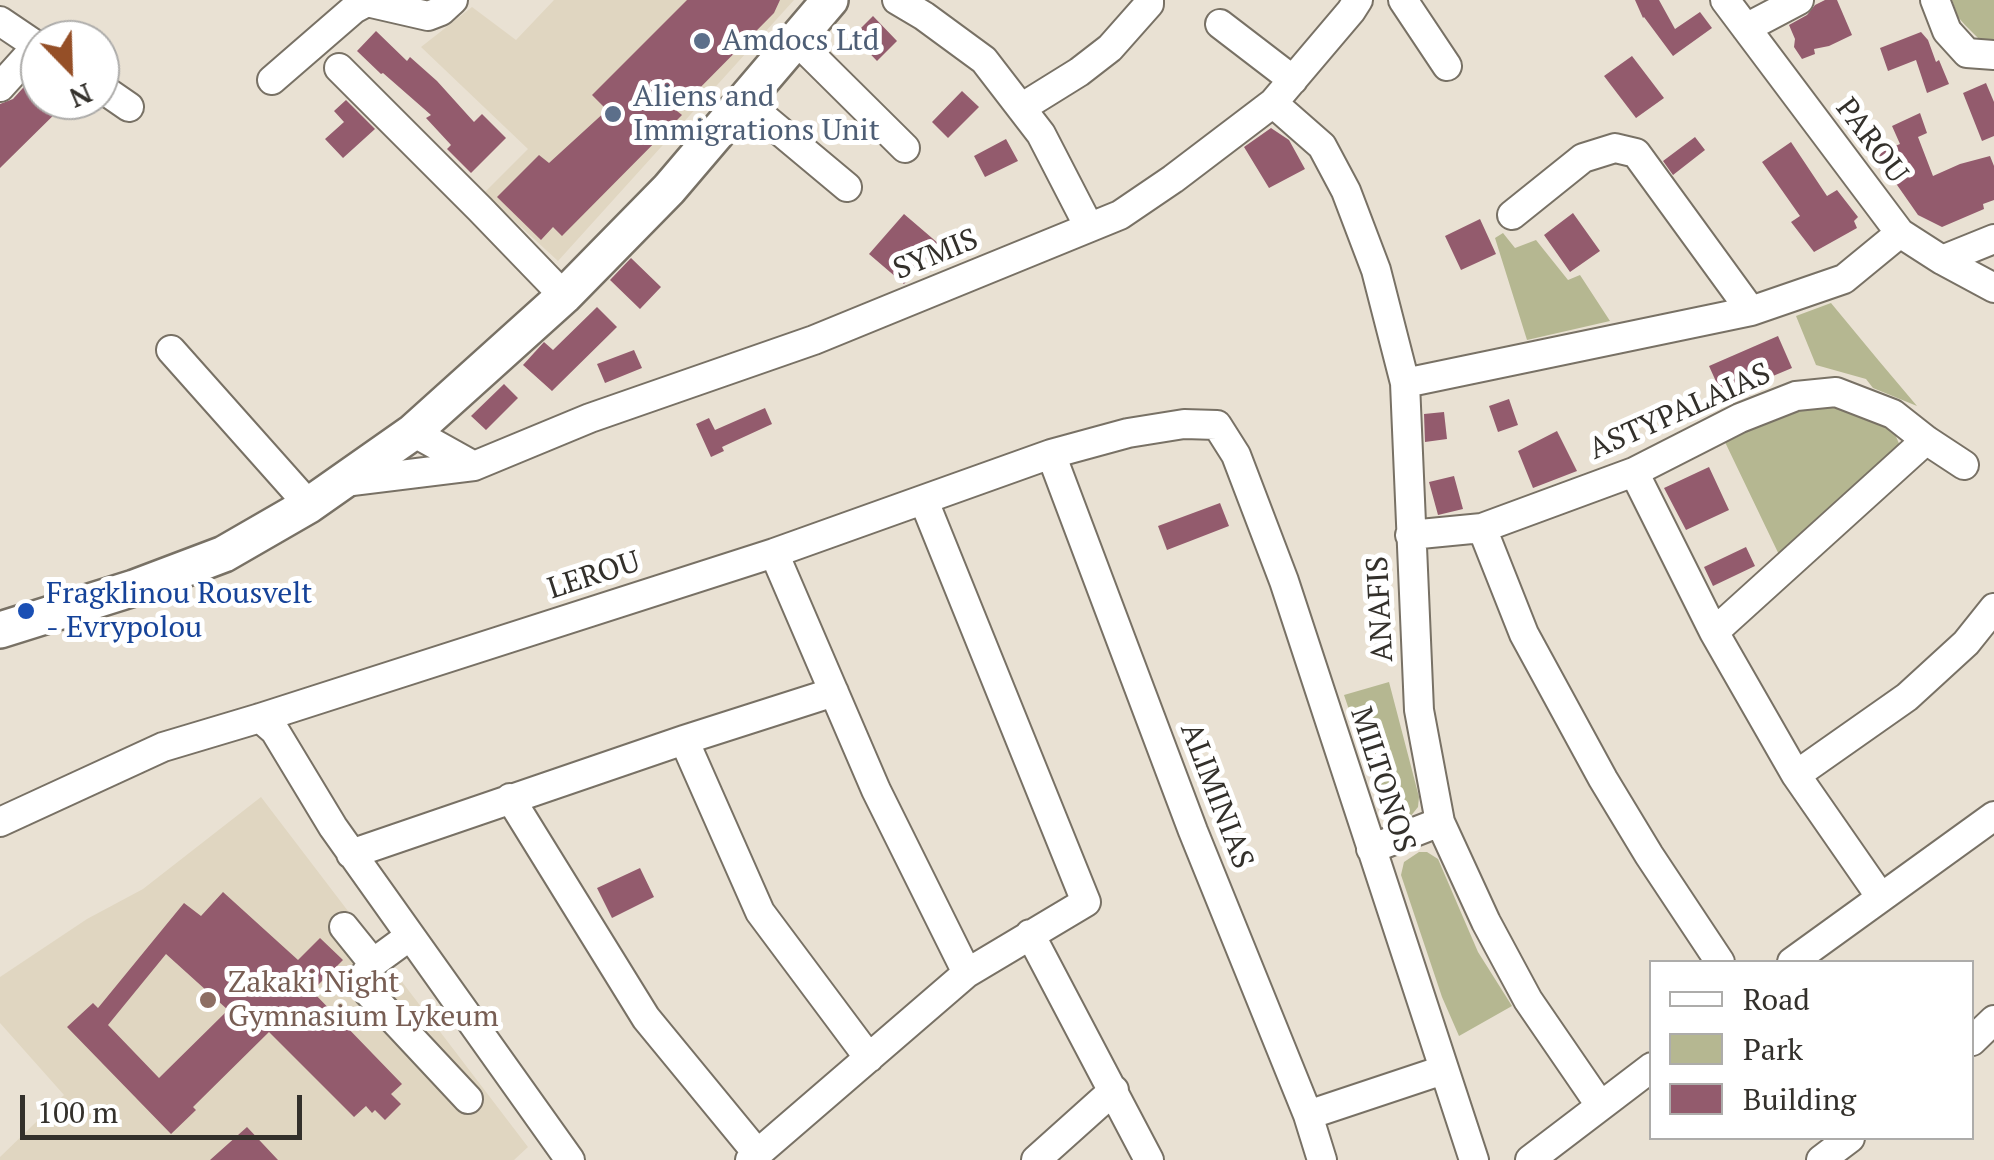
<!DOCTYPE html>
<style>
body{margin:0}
#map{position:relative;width:1994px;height:1160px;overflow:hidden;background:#e9e1d3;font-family:"PT Serif",serif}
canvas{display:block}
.legend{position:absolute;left:1649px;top:960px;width:325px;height:180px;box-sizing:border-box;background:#fff;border:2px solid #adacaa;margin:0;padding:12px 18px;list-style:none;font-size:30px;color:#33302b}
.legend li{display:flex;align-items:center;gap:20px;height:50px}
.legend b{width:50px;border:2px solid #adacaa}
.north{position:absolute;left:20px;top:20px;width:100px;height:100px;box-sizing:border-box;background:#fff;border:2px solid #adacaa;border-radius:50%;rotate:157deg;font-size:28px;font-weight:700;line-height:40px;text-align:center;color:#33302b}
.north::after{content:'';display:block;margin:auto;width:35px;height:45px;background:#954f27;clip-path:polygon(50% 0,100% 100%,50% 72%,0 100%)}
.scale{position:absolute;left:20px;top:1095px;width:282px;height:45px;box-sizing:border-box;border:5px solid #33302b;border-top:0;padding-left:12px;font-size:30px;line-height:35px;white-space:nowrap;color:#33302b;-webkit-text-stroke:8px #fff;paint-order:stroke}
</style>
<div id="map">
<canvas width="1994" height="1160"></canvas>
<ul class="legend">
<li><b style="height:12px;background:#fff"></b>Road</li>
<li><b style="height:28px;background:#b5b791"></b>Park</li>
<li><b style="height:28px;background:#935b6d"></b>Building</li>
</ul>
<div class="north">N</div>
<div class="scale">100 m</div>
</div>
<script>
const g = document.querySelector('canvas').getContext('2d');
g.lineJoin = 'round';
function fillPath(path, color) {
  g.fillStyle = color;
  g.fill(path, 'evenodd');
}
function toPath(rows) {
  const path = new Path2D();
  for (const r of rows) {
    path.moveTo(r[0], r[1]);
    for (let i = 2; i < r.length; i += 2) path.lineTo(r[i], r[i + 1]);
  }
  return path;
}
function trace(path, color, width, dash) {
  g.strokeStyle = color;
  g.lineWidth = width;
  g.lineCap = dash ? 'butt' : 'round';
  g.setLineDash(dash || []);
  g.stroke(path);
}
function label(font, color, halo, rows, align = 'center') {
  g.font = font + ' "PT Serif",serif';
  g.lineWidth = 10;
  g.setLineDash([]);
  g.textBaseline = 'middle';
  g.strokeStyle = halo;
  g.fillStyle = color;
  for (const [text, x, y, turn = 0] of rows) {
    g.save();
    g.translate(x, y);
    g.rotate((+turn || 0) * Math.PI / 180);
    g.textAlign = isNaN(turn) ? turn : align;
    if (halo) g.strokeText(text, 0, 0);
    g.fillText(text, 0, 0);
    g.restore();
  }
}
fillPath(toPath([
 [554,0,794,0,558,261,484,193,528,149,421,47,472,7,516,40],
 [261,797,528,1147,514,1160,0,1160,0,1157,64,1095,0,1023,0,977,87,919,143,889]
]), '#e0d6c1');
fillPath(toPath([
 [1952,0,1994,0,1994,43,1981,41,1965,25,1958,17],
 [1503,233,1515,248,1536,240,1568,280,1580,275,1610,321,1527,340,1495,238],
 [1831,303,1879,361,1917,406,1873,388,1866,379,1816,365,1796,316],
 [1797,404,1848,405,1894,432,1901,448,1783,563,1724,440],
 [1389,682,1419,797,1418,807,1410,817,1399,820,1389,818,1383,810,1344,695],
 [1419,852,1427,852,1438,859,1478,952,1512,1006,1459,1036,1442,997,1401,875,1404,862]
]), '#b5b791');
fillPath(toPath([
 [687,0,780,0,774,13,677,111,682,115,562,236,553,227,541,240,497,197,539,155,549,163,607,110,592,95],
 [1635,0,1659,0,1675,29,1700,12,1712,28,1673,56,1644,17,1643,18],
 [1825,0,1837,0,1852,35,1829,46,1814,49,1815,54,1802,59,1794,47,1795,39,1789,25,1807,15,1815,5],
 [873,16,897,41,877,61,853,36],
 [376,31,407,61,410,57,437,81,474,122,482,114,506,138,471,173,447,149,451,145,426,118,431,115,383,73,381,74,357,51],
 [1921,32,1928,40,1936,62,1939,60,1949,84,1927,93,1916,60,1888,71,1880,48],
 [1632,56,1664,98,1636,118,1604,76],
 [40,69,40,100,69,100,0,168,0,104,13,99],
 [1986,83,1994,102,1994,136,1982,141,1963,93],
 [962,91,979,107,948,138,932,122],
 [346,100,375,129,343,158,325,139,344,122,334,111],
 [1920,113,1927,133,1918,137,1933,176,1960,164,1990,156,1994,166,1994,200,1983,204,1984,209,1942,227,1918,215,1888,172,1884,173,1883,168,1879,169,1871,156,1900,144,1892,126],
 [1271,128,1289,140,1305,169,1269,188,1244,147],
 [1695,137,1705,150,1673,175,1663,161],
 [1006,139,1018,161,985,177,974,156],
 [1791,142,1827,196,1837,190,1858,217,1854,221,1857,228,1814,252,1791,222,1800,216,1762,162],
 [1573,213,1600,251,1570,272,1544,235],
 [904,214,939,244,904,284,869,254],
 [1480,219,1496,254,1461,270,1445,236],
 [631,258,661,287,640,309,610,280],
 [597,307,617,327,552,391,523,365,544,342,553,350],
 [1778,336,1792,368,1723,397,1709,366],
 [634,350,642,368,605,383,597,364],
 [504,384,518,398,486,430,471,416],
 [1509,399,1518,425,1498,432,1489,406],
 [765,408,772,424,722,447,724,451,711,457,696,424,709,418,715,430],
 [1444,412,1447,439,1425,442,1424,414],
 [1557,431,1577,471,1533,488,1518,451],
 [1709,467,1729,510,1686,530,1664,488],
 [1454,476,1463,509,1438,515,1429,482],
 [1220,503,1229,526,1167,550,1158,526],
 [1746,547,1755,566,1713,586,1704,567],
 [640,868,654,897,612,918,597,888],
 [223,892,298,960,320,938,343,960,312,991,402,1084,391,1094,401,1104,385,1120,375,1110,372,1113,366,1106,354,1117,269,1032,193,1107,196,1110,171,1134,67,1027,93,1003,98,1008,184,903,201,916],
 [166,954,228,1010,159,1078,108,1025],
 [247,1127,278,1160,210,1160]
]), '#935b6d');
const minor = toPath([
 [897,0,924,16,984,60,1041,134,1089,227],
 [1403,0,1447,66],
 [1725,0,1900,233,1942,260,1994,288],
 [1935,0,1947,31,1967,53,1994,55],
 [0,21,40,48],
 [1220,24,1293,80],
 [1746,28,1799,0],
 [796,40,905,148],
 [339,68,480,209,564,296],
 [272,80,354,9,367,2,428,16,441,11,453,0],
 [0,87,37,46],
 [100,87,129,107],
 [744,101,847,187],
 [1273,103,1322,146,1346,191,1376,270,1405,383,1419,710,1440,822,1486,922,1528,1000,1600,1105],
 [1021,108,1079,72,1110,48,1149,4,1149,0],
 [1512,215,1583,158,1615,148,1636,153,1751,311],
 [1942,260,1994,239],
 [171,350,309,505],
 [1405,383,1751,311,1844,279,1900,233],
 [413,432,474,466],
 [1051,454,1193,831,1308,1115,1322,1160],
 [1634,472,1714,632,1796,775,1880,896],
 [344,482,474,466,590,418,814,340,1120,215,1173,179,1273,103,1351,11,1358,0],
 [1482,528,1524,634,1603,779,1649,855,1720,962],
 [1410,535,1482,528,1634,472,1740,418,1796,396,1836,392,1893,414,1926,440,1964,465],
 [774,553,876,790,967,973],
 [1714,632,1926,440],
 [260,718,275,731,333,827,570,1160],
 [684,740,760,912,869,1058],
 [1796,775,1907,697,1966,643,1994,608],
 [510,798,646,1018,757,1153],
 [0,822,163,747,260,718,774,553,1051,454,1128,433,1184,424,1217,425,1236,455,1284,581,1474,1160],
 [1371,849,1440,822],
 [351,854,684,740,834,692],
 [344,927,373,963],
 [1030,934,1149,1160],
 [410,936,373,963,366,973,364,984,368,992,468,1099],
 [1792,962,1994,816],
 [1972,1041,1994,1020],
 [1308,1115,1443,1070],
 [750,1160,967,973,1086,902,924,501],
 [1036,1160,1114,1090],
 [1530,1160,1652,1067],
 [1821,1160,1850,1138]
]);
const major = toPath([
 [0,630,134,588,224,554,309,505,413,432,564,296,669,189,830,0]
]);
trace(minor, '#787165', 32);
trace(major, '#787165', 40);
trace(minor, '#fff', 28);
trace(major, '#fff', 35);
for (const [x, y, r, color] of [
 [702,41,10,"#5c6f8a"],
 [613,114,10,"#5c6f8a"],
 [26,611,10,"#1a4fb4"],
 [208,1000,10,"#8d6e63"]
]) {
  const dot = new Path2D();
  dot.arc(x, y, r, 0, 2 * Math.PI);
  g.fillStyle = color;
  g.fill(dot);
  trace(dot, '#fff', 4);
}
label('30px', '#4e5e75', '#fff', [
 ["Amdocs Ltd",722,41],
 ["Aliens and",633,97],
 ["Immigrations Unit",633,131]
], 'left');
label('30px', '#33302b', '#fff', [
 ["PAROU",1871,141,53],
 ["SYMIS",936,255,-22],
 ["ASTYPALAIAS",1680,412,-24],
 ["LEROU",594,576,-18],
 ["ANAFIS",1381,609,-93],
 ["MILTONOS",1382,780,72],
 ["ALIMINIAS",1216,796,69]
]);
label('30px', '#164399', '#fff', [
 ["Fragklinou Rousvelt",46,594],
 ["- Evrypolou",46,628]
], 'left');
label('30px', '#785e54', '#fff', [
 ["Zakaki Night",228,983],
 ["Gymnasium Lykeum",228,1017]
], 'left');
</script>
